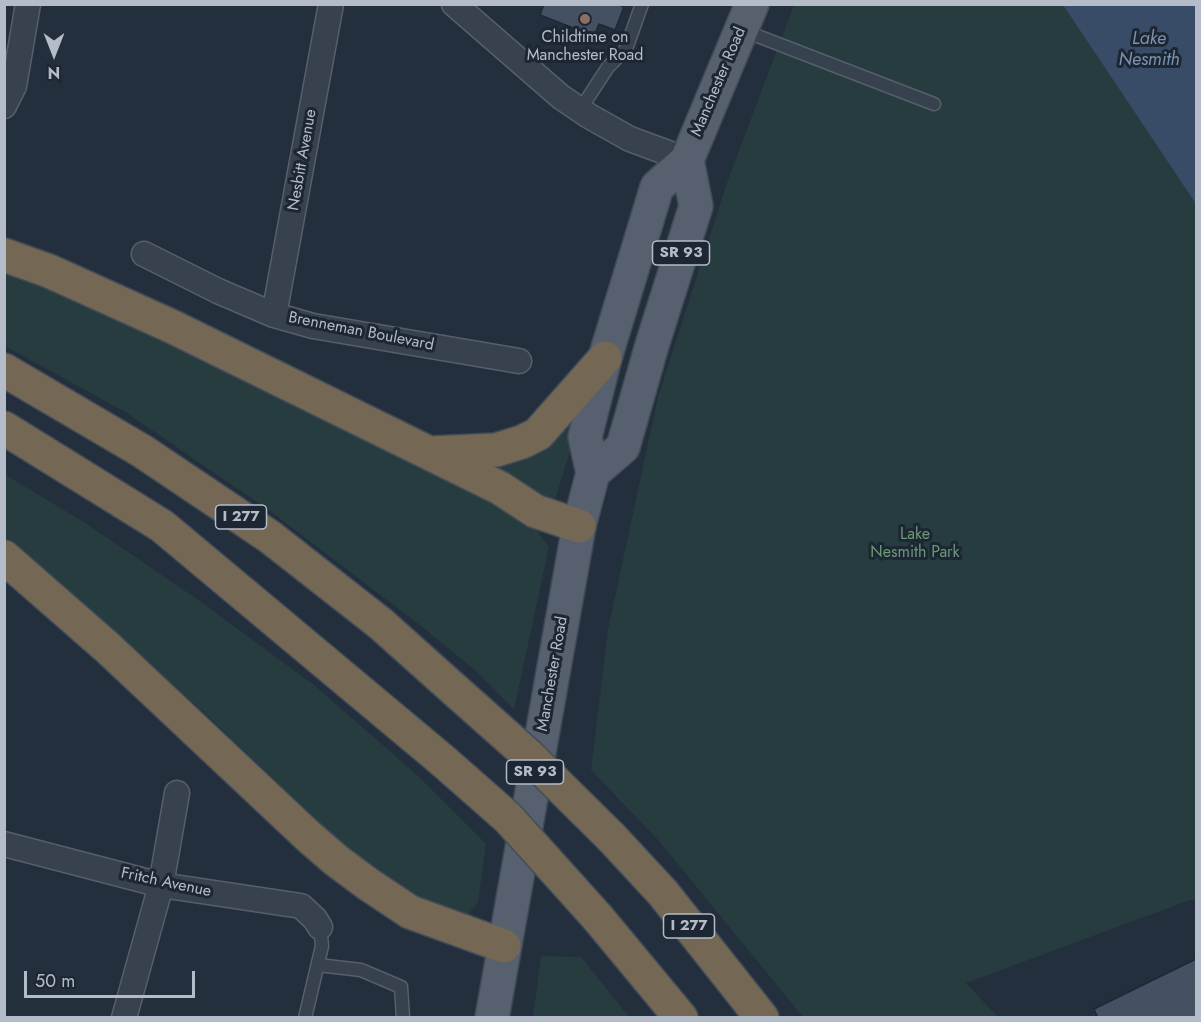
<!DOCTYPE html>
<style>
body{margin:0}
#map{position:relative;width:1201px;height:1022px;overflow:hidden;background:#242f3e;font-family:Jost,sans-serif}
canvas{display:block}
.frame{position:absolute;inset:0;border:6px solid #b4bcc9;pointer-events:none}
.north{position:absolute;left:24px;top:24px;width:60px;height:60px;-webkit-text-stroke:4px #1d2633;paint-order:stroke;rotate:180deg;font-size:16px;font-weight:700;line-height:24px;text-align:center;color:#b4bcc9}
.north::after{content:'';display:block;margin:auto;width:21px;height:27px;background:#b4bcc9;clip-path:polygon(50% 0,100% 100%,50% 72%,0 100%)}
.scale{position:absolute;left:24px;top:971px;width:171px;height:27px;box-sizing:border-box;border:3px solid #b4bcc9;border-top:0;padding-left:8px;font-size:18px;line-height:21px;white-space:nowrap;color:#b4bcc9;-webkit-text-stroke:4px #1d2633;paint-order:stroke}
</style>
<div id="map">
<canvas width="1201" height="1022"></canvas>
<div class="frame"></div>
<div class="north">N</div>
<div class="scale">50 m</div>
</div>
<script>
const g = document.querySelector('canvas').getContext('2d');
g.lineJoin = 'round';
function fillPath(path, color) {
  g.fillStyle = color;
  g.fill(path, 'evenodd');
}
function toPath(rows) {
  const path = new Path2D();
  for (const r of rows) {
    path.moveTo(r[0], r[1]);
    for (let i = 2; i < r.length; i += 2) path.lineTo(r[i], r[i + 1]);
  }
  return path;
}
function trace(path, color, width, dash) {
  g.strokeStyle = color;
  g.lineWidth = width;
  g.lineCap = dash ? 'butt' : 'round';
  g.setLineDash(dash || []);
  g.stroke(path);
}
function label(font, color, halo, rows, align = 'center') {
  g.font = font + ' Jost,sans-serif';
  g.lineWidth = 6;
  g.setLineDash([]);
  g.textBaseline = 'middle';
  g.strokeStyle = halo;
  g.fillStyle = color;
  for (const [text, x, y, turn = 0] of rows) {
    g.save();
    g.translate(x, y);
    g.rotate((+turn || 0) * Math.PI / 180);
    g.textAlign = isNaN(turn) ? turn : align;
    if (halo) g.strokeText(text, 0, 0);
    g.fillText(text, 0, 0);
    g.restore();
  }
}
fillPath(toPath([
 [794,5,1063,5,1196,204,1196,901,1190,900,966,983,998,1017,803,1017,659,841,591,770,608,629,658,397,728,180],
 [5,273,46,288,189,348,522,512,549,547,514,710,476,671,425,629,270,511,127,413,5,346],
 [579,422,554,503,483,470,559,431],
 [4,474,87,524,197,599,314,685,416,774,486,844,478,902,467,916,441,912,340,843,207,715,5,539],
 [541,956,581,957,629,1017,533,1017]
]), '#263c3f');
fillPath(toPath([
 [1063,5,1196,5,1196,204]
]), '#394c67');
const building = toPath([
 [544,4,617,4,624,7,615,30,599,24,594,36,540,15,544,4],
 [1196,959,1196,1018,1098,1018,1094,1009,1196,959]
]);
fillPath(building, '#455162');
trace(building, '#1f2835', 1.5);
const service = toPath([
 [742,30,934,104],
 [580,110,608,67,626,49,642,4],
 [318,965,361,970,401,987,403,1018],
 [305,1018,322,946,320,927]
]);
const minor = toPath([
 [454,4,561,97,589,116,630,139,687,160],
 [4,106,14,86,28,4],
 [144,254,218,291,274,315,313,326,519,361],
 [274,315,331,4],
 [4,844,161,885,301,906,315,919,320,927],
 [124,1018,161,885,177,793]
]);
const primary = toPath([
 [593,473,623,447,652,345,696,206,687,160],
 [492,1018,579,526,593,473,585,437,605,358,657,187,687,160,752,4]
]);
const motorway = toPath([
 [4,255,49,271,173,327,500,488,535,511,579,526],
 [4,370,142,451,270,537,381,624,457,692],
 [4,428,162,526,442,760],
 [431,453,496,450,522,442,538,434,605,358],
 [4,557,108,648,308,836,337,861,368,884,410,912,504,946],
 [612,838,663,893,762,1018],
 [598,918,681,1018]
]);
trace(service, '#565f6c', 15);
trace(minor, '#565f6c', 27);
trace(primary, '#414a57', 36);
trace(motorway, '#434c59', 36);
trace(service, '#38414e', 12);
trace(minor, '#38414e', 24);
trace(primary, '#56606e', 33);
trace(motorway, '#746855', 33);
const motorwayBridge = toPath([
 [457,692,528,755,612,838],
 [442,760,508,818,598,918]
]);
trace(motorwayBridge, '#434c59', 36, []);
trace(motorwayBridge, '#746855', 33);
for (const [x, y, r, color] of [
 [585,19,6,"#8d6e63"]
]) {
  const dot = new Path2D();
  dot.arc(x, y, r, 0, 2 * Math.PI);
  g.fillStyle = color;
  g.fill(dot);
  trace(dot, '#1d2633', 2);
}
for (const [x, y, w] of [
 [681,253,57],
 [241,517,51],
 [535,772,57],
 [689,926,51]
]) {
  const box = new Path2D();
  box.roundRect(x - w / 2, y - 12, w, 24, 4.5);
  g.fillStyle = '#1d2633';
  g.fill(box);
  trace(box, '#b4bcc9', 1.5);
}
label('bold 15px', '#b4bcc9', null, [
 ["SR 93",681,253],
 ["I 277",241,517],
 ["SR 93",535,772],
 ["I 277",689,926]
]);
label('16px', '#b4bcc9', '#1d2633', [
 ["Childtime on",585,38],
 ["Manchester Road",585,56]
]);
label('16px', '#b4bcc9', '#1d2633', [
 ["Manchester Road",719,82,-67],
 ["Nesbitt Avenue",303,160,-80],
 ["Brenneman Boulevard",361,332,11],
 ["Manchester Road",553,674,-80],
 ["Fritch Avenue",166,883,12]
]);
label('16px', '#6b9a76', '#1d2633', [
 ["Lake",915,535],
 ["Nesmith Park",915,553]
]);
label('italic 18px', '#7c92b1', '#1d2633', [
 ["Lake",1149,40],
 ["Nesmith",1149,61]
]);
</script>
